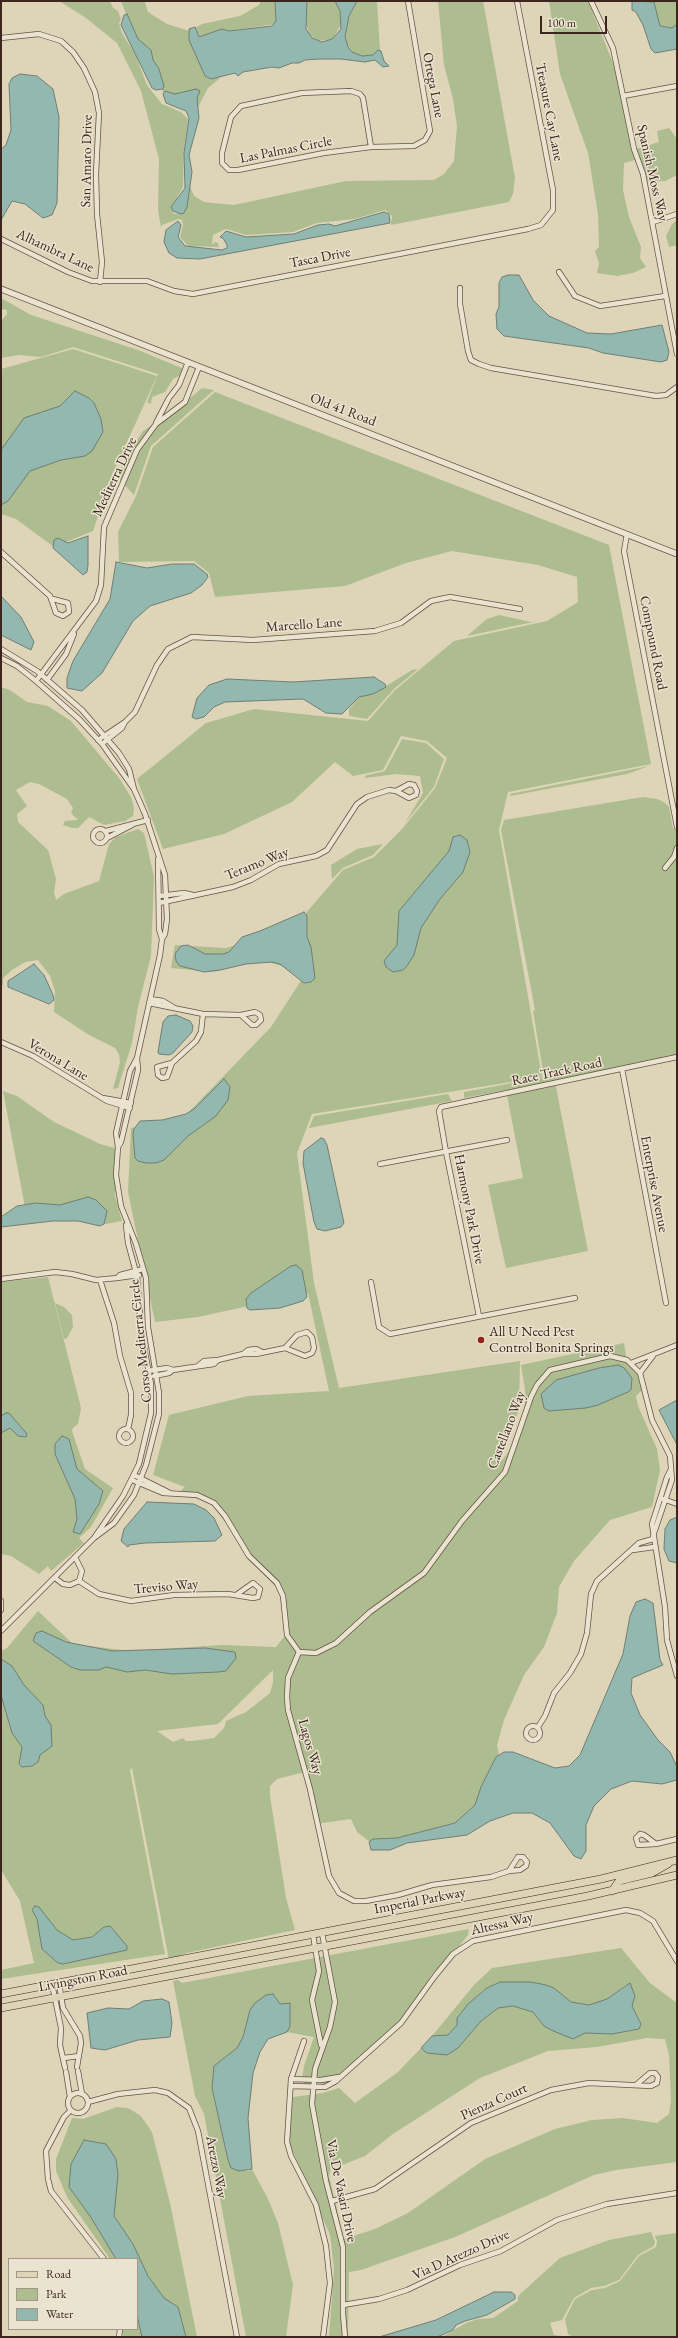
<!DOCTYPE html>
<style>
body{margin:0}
#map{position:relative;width:678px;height:2338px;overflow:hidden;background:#ded4b7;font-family:"EB Garamond",serif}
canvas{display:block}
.frame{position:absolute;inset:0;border:2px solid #3b261d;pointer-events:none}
.legend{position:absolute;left:8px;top:2258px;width:130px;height:72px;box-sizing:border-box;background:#eae3d0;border:1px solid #a49788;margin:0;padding:5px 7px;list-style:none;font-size:12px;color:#3b261d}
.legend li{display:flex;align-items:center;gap:8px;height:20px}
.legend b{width:20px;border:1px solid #a49788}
.scale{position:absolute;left:540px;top:16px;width:67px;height:18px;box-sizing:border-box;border:2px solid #3b261d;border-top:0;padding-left:5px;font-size:12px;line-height:14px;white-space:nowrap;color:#3b261d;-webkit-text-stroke:3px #eae3d0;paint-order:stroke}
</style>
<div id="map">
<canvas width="678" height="2338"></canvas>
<div class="frame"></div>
<ul class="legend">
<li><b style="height:5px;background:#ded4b7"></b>Road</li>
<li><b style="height:11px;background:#aebd90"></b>Park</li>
<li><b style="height:11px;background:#93b8b0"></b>Water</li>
</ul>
<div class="scale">100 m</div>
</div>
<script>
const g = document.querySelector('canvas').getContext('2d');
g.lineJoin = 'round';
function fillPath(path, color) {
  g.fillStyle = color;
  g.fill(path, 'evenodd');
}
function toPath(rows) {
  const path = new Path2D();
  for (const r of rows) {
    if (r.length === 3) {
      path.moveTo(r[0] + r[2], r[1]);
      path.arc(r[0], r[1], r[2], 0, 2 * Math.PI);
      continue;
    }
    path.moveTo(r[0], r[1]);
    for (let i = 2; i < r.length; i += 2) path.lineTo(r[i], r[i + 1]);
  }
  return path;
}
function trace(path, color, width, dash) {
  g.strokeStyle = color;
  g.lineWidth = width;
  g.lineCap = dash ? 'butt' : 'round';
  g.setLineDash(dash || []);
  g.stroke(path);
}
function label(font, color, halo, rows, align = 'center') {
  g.font = font + ' "EB Garamond",serif';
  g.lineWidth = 3;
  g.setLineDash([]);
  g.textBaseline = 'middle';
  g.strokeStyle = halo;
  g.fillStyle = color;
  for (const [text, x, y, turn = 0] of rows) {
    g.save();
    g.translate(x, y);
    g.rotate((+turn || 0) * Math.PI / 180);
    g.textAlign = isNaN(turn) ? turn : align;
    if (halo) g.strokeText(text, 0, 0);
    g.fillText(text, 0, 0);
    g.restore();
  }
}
fillPath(toPath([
 [59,1,110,1,113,8,118,11,121,19,119,23,122,33,135,54,147,85,162,104,181,112,188,119,184,148,183,187,171,208,174,214,181,213,188,181,194,196,204,202,234,205,346,181,434,180,444,174,454,161,457,126,453,99,444,65,438,1,483,1,515,178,513,194,509,202,391,225,392,216,385,210,355,219,317,223,293,232,246,235,226,229,213,235,212,245,215,242,218,243,219,247,188,246,180,237,183,225,182,220,178,219,162,225,161,227,158,210,159,159,141,91,117,43,86,18],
 [121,1,145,2,148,12,167,24,189,31,189,39,197,56,203,73,208,78,220,78,208,88,198,107,163,92,160,82,137,42],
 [261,1,275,1,276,21,275,24,229,31,222,29,199,37,195,28,202,24,240,16,259,5],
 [307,1,335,1,340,11,341,25,332,39,318,41,310,35,305,22],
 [357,1,377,1,380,51,373,55,362,56,352,52,345,41,349,16],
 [549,1,588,1,615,68,633,150,659,142,657,131,669,128,677,139,677,175,665,181,645,182,639,159,624,163,623,190,629,217,641,247,640,258,646,267,633,273,617,276,597,273,599,263,595,251,599,247,598,214,588,153,560,74],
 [652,1,677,1,677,24,674,28,660,26],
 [677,220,677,245,669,247,666,236,672,224],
 [1,298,31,315,138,350,189,371,173,379,165,392,152,397,151,404,147,402,158,374,73,347,41,357,19,355,1,358,1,321,7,314,7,310,1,309],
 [73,349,157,376,112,475,93,531,54,547,16,519,1,514,1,369],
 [202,388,214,390,151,446,134,495,119,479,122,466,131,449,143,431,183,404],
 [215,392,609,545,651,764,508,792,499,830,542,1077,312,1114,297,1153,314,1283,339,1388,520,1361,519,1410,494,1470,507,1454,514,1440,525,1411,525,1389,521,1365,624,1343,627,1361,639,1373,644,1388,636,1396,638,1406,657,1449,660,1470,652,1507,610,1520,574,1561,559,1587,557,1613,544,1647,524,1675,504,1720,497,1745,499,1755,496,1757,481,1787,475,1805,455,1823,397,1838,373,1839,370,1842,357,1832,351,1819,315,1824,305,1772,277,1779,270,1786,270,1796,286,1898,295,1930,187,1953,169,1960,132,1768,130,1770,165,1954,1,1979,1,1970,34,1963,20,1901,1,1870,1,1651,7,1648,38,1611,73,1644,130,1651,223,1645,276,1647,287,1633,280,1591,264,1574,213,1506,204,1499,175,1496,185,1487,153,1475,169,1415,248,1396,329,1391,308,1293,198,1317,155,1322,128,1192,131,1128,183,1118,271,1027,302,979,291,969,255,958,214,972,171,968,175,945,226,948,293,928,343,870,374,857,403,828,435,788,447,758,427,741,401,736,383,770,353,776,335,762,292,802,224,834,163,849,137,779,206,723,254,709,368,721,395,690,454,641,547,621,578,602,577,577,538,565,452,551,406,563,345,586,215,597,209,573,194,561,119,562,118,532,136,496,153,447],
 [273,1670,273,1682,270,1693,246,1712,226,1721,224,1728,214,1738,193,1741,186,1741,183,1738,173,1742,157,1731,218,1724],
 [499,615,531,622,538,621,467,636,487,619],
 [418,669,394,689,367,719,349,716,349,709,359,697,373,694,412,670],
 [1,687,10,690,27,702,48,706,71,721,119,778,131,797,134,808,133,816,125,821,104,825,89,817,78,828,72,828,63,825,65,821,78,820,71,813,73,808,67,799,39,784,30,782,16,790,27,806,17,814,18,822,48,850,56,879,54,892,56,900,64,894,99,881,109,844,116,837,138,829,144,833,154,877,151,956,138,1007,132,1043,118,1088,113,1089,120,1062,119,1054,115,1048,89,1035,54,1012,55,991,50,976,38,960,25,962,12,970,3,978,3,985,1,986],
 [402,739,426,743,444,759,434,787,405,823,423,793,420,776,396,774,366,778,364,776,385,771],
 [649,766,627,774,510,796,510,794],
 [643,797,657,799,664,802,669,807,673,829,677,826,677,1057,555,1082,588,1251,506,1268,488,1185,523,1178,506,1090,464,1098,464,1092,544,1077,533,1011,535,1010,501,830,504,820],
 [383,844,373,855,343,868,332,879,331,865,357,849],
 [3,1091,17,1096,54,1122,100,1144,118,1149,115,1196,122,1221,101,1225,73,1219,28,1223],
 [448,1094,452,1101,309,1128,314,1116],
 [48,1277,81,1408,78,1424,73,1428,72,1431,85,1469,113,1488,91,1527,79,1538,84,1543,51,1571,48,1566,39,1574,11,1556,1,1554,1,1282],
 [55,1303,64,1307,72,1315,73,1327,67,1338,64,1339],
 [469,1929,468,1935,457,1949,432,1974,409,2012,378,2043,334,2081,315,2087,305,2086,302,2079,304,2066,314,2037,287,2032,290,2026,290,2003,280,2004,273,1994,250,2010,243,2037,237,2048,214,2066,212,2088,228,2160,232,2168,249,2171,252,2169,268,2199,278,2223,293,2285,286,2337,246,2337,204,2114,195,2096,173,1981,178,1980,182,1983],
 [621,1948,650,1983,677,2003,677,2162,616,2170,594,2175,455,2237,361,2270,349,2272,348,2337,329,2337,334,2269,330,2235,289,2143,293,2097,323,2093,339,2088,355,2103,398,2072,421,2048,425,2050,470,2033,481,2021,498,2008,513,2006,533,2012,544,2026,579,2035,585,2033,612,2034,639,2029,641,2024,632,2006,635,1996,626,1985,607,1999,590,2005,571,2002,563,1996,511,1982,500,1982,487,1988,468,2004,457,2018,457,2025,448,2035,432,2036,474,1985,492,1968],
 [647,2038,665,2039,669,2055,671,2100,669,2114,657,2123,623,2118,592,2120,555,2129,485,2159,408,2213,375,2229,344,2239,329,2176,332,2163,340,2166,365,2156,393,2134,480,2078,548,2051,597,2047],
 [117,2107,128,2108,141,2116,152,2132,170,2203,197,2337,123,2337,123,2329,137,2329,137,2259,110,2259,67,2197,56,2171,56,2159,72,2118,83,2119],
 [651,2232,655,2242,654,2246,638,2255,619,2280,604,2286,591,2288,574,2298,562,2320,550,2323,554,2335,569,2337,442,2337,466,2323,478,2319,493,2318,518,2301,518,2296,560,2258,609,2240],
 [677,2233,677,2337,573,2337,568,2334,565,2319,575,2299,592,2290,605,2288,620,2281,639,2256,656,2247,657,2241,655,2236]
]), '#aebd90');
const water = toPath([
 [275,1,307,1,306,29,312,38,322,42,332,39,341,29,340,11,335,1,357,1,349,16,345,37,348,47,352,52,362,56,373,55,378,50,381,51,384,61,389,66,383,67,375,60,365,62,341,59,319,59,305,60,299,63,292,63,279,68,272,67,243,72,238,76,235,73,211,79,205,76,189,40,189,29,195,27,199,37,222,29,229,31,272,26,276,21,275,1],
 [632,1,654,2,660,26,672,28,677,24,677,49,655,53,651,49,643,25,636,12,632,10,632,1],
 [127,14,138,39,151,50,153,60,159,69,164,86,163,89,156,90,152,88,121,25,124,15,127,14],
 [20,74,37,76,53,89,59,117,57,203,52,215,43,218,25,204,12,201,1,220,1,149,6,145,11,130,9,84,12,78,20,74],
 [196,89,200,91,197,98,199,118,189,155,192,172,187,207,184,213,181,214,173,211,171,207,185,188,184,153,189,118,186,111,166,103,163,94,165,91,175,94,196,89],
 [384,212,389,214,390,223,200,259,177,258,169,253,164,242,166,230,178,221,181,225,178,237,185,246,222,250,227,248,227,245,223,238,220,237,226,231,246,237,294,234,318,225,329,224,335,226,384,212],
 [508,275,519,275,533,300,549,316,587,333,611,334,662,325,669,352,667,360,661,362,603,353,589,348,504,336,497,329,496,314,499,307,499,283,502,277,508,275],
 [75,391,89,398,94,403,101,419,103,432,92,451,85,456,61,460,30,471,8,501,1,505,1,450,24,418,60,406,75,391],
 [88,536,88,565,87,572,83,575,53,548,54,540,58,538,68,543,88,536],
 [116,562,147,568,172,564,194,564,207,574,208,577,202,585,191,593,150,606,133,621,102,673,82,691,67,688,67,678,73,661,110,599,116,562],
 [1,596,21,617,34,642,31,650,1,635,1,596],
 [374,677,385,684,386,687,373,694,359,697,342,714,326,713,303,699,225,702,214,707,204,717,196,719,192,717,197,698,209,685,227,679,293,682,374,677],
 [460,835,467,840,470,852,463,872,440,899,421,928,414,955,407,966,403,970,393,972,386,967,384,961,397,945,399,911,449,851,453,837,460,835],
 [304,912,307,916,307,937,311,947,315,978,311,982,304,983,280,964,272,962,246,964,220,970,204,972,180,966,176,961,175,954,181,946,188,945,205,954,223,954,229,952,242,937,260,931,304,912],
 [34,964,44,975,53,995,54,1000,49,1004,8,987,8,981,34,964],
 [176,1015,190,1021,193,1026,192,1032,173,1053,169,1055,159,1054,158,1052,163,1022,168,1016,176,1015],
 [224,1079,230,1087,228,1100,216,1116,188,1136,164,1160,156,1163,146,1163,138,1161,135,1158,133,1134,134,1129,140,1121,162,1120,186,1114,194,1109,224,1079],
 [321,1138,324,1139,327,1145,344,1223,341,1227,325,1231,317,1229,314,1222,303,1163,304,1151,321,1138],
 [88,1197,96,1200,107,1211,104,1224,100,1226,78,1221,53,1221,1,1227,1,1217,17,1206,36,1203,60,1205,88,1197],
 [296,1265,302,1270,307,1297,303,1301,280,1308,250,1310,247,1308,246,1299,251,1293,291,1266,296,1265],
 [618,1365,624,1368,632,1378,631,1390,628,1392,598,1405,586,1408,549,1411,544,1408,541,1394,556,1380,599,1368,618,1365],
 [677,1400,677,1445,659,1410,677,1400],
 [6,1413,9,1413,27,1434,26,1437,18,1436,10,1428,1,1433,1,1416,6,1413],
 [62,1436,69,1439,77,1469,103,1491,99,1504,80,1534,73,1532,77,1519,75,1499,55,1454,55,1444,62,1436],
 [147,1502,194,1504,206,1510,214,1518,222,1535,215,1541,145,1543,129,1545,128,1547,121,1541,124,1529,147,1502],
 [677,1517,677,1563,669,1561,664,1549,665,1529,670,1520,677,1517],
 [645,1599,653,1603,660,1660,663,1665,632,1678,631,1693,640,1715,658,1740,670,1752,677,1767,677,1780,662,1784,632,1781,611,1789,594,1806,586,1825,586,1851,581,1859,574,1856,550,1823,532,1813,513,1813,490,1821,467,1835,407,1843,390,1850,371,1850,369,1842,373,1839,397,1838,455,1823,475,1805,481,1787,496,1757,504,1752,513,1752,555,1768,569,1766,580,1755,623,1654,630,1616,636,1602,645,1599],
 [42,1631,66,1642,112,1651,205,1648,235,1652,236,1658,226,1671,218,1672,172,1674,145,1670,127,1672,106,1667,99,1670,80,1670,71,1667,33,1641,36,1633,42,1631],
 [1,1659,12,1666,24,1685,43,1705,45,1716,51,1725,52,1746,40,1755,38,1762,32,1766,22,1767,19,1764,22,1747,12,1733,1,1695,1,1659],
 [35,1906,39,1907,57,1930,73,1940,92,1937,104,1927,110,1926,127,1946,127,1950,63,1964,58,1963,42,1949,37,1919,32,1910,35,1906],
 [500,1982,531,1982,546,1985,554,1988,571,2002,589,2005,607,1999,630,1983,635,1996,632,2006,641,2024,639,2029,612,2034,585,2033,573,2039,551,2030,544,2026,533,2012,513,2006,498,2008,481,2021,458,2048,447,2055,427,2053,421,2048,432,2036,448,2035,457,2025,457,2018,468,2004,487,1988,500,1982],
 [273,1994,280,2004,290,2003,290,2026,287,2032,268,2039,260,2052,253,2073,248,2118,252,2169,239,2171,231,2168,228,2160,212,2088,214,2066,237,2048,243,2037,250,2010,255,2003,266,1995,273,1994],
 [162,1999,169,2002,172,2023,170,2037,138,2040,105,2050,91,2048,87,2013,108,2008,129,2009,143,2001,162,1999],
 [84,2140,106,2144,116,2159,118,2175,114,2216,133,2244,148,2276,164,2298,178,2307,186,2337,142,2337,137,2315,137,2259,116,2259,90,2216,69,2187,71,2164,84,2140],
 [494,2292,511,2292,515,2295,515,2299,487,2315,465,2321,456,2325,453,2330,437,2337,379,2337,436,2320,494,2292]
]);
fillPath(water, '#93b8b0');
trace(water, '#707e75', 1);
const minor = toPath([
 [591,1,613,48,634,149,643,174,677,354],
 [1,38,39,34,61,41,73,52,84,68,95,92,99,113,96,174,97,214,102,262,100,282],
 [351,91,360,94,363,98,371,147,324,153,238,170,229,170,222,163,222,153,231,117,241,106,302,93,351,91],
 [623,96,677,86],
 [371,147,414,146,425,140,430,131,408,1],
 [653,222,677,214],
 [1,239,68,272,92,281,147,281,174,291,193,294,528,229,541,225,553,210,553,190,517,1],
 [559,272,575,296,600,306,665,296],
 [460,288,460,304,468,351,471,360,479,364,491,368,656,396,666,395,677,387],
 [156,423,169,398,179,385,188,362],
 [627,534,624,551,677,827],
 [1,552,50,596,56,613,63,616,69,612,68,603,53,599],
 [1,649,37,671,82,710,119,753,129,769,134,789],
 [1,658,17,666,36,681,79,719,102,744,134,789,145,814,165,875,167,919,165,934,162,939],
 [47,680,66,654,74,634],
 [36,681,96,601,101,585,104,527,137,450,156,424,185,402,199,367],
 [98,740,125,722,135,712,157,665,168,649,192,637,253,640,375,631,401,623,431,601,450,597,520,609],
 [102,744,122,728,125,722],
 [100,836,7],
 [106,831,148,820],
 [107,838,132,825],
 [665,868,674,857,677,848],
 [159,896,184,893,193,895],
 [159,903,233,887,251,880,279,864,316,856,327,850,357,804,367,797,389,790,396,791,409,798,416,795,417,791,414,785,409,784,396,791],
 [150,999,163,1001,173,1007],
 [149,1003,203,1014,241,1015,255,1012,260,1015,261,1020,256,1025,252,1025,241,1015],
 [1,1042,33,1056,107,1101,130,1108],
 [172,1063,167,1077,162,1078,158,1075,157,1067,172,1063,196,1041,201,1032,203,1014],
 [622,1069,666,1303],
 [103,1098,131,1103],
 [118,1147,121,1142,138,1070,137,1058,160,955,162,939,159,929,158,859],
 [380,1164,507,1140],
 [139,1275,117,1278,120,1275,143,1269],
 [1,1279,55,1272,72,1274,96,1280,117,1278],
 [100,1280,114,1323,120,1356,131,1393,131,1415,128,1429],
 [371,1282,379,1327,390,1334,575,1298],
 [479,1316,446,1152,439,1111,441,1107,677,1057],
 [243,1354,256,1354,285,1348,305,1356,312,1353,314,1348,312,1337,307,1332,297,1335,285,1348],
 [631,1363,677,1345],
 [199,1365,204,1361,218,1360],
 [148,1371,167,1368,173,1370],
 [640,1373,653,1356],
 [154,1376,169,1373,173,1370,214,1364,218,1360,243,1354,248,1350,256,1349,262,1352],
 [126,1436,7],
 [671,1469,667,1477,652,1524,665,1607,667,1640,677,1676],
 [134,1475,170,1493],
 [132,1480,163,1493,197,1495,214,1503,225,1516,249,1556,277,1583,283,1596,287,1635,299,1652,288,1678,287,1697,288,1710,310,1789,329,1876,339,1893,354,1901,366,1901,398,1895,432,1885,491,1877,509,1871],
 [663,1499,677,1504],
 [94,1538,114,1523,134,1495,146,1465,159,1414,159,1393,148,1327,146,1278,136,1244,121,1206,116,1175,118,1147,116,1133,130,1071,137,1058],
 [633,1550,654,1547],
 [55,1578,63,1584,70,1585,79,1581,82,1571,75,1557],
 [79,1581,99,1594,131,1601,174,1595,228,1594,253,1598,258,1597,260,1589,253,1583,236,1595],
 [1,1601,1,1610],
 [1,1631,94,1538,123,1496,139,1464,151,1413,151,1384,141,1331,137,1276,128,1243,126,1225],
 [299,1652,316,1653,336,1643,370,1612,424,1573,462,1521,505,1472,531,1397,537,1385,550,1370,610,1356,627,1360,640,1373,652,1420,670,1456,672,1480,653,1536],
 [533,1733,7],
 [538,1727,545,1716,554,1693,570,1673,581,1654,587,1633,591,1594,597,1581,639,1543,653,1539],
 [640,1834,644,1835,656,1844,638,1845,636,1838,640,1834],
 [656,1844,677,1839],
 [518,1857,523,1857,527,1862,526,1866,520,1870,509,1871,518,1857],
 [322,1933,335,2002,330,2027,315,2069,312,2104,326,2181,343,2247,343,2314,345,2337],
 [313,1935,319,1971,312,2000,321,2045],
 [59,1983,63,2008,80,2036,81,2043,77,2067],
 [52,1984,61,2028,60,2045,65,2068],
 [304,2041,291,2079,287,2142,291,2156,316,2205,326,2246,330,2283,323,2337],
 [64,2058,79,2056],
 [78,2071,82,2094],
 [66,2072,70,2097],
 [291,2079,321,2080,339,2077],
 [291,2086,325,2087,336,2081,401,2023,435,1976,453,1954,473,1941,626,1910,640,1913,653,1921,677,1961],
 [78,2103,10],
 [88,2102,118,2094,155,2090,168,2093,189,2108,198,2131,237,2337],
 [71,2110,64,2117,46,2151,48,2179,51,2191,104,2259],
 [332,2201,375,2189,471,2123,551,2090,589,2083,651,2086,657,2083,658,2077,655,2073,650,2073,637,2084],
 [343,2305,379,2299,407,2290,460,2265,501,2251,557,2220,607,2204,677,2193],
 [119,2337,120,2329]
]);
const tertiary = toPath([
 [1,289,677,554]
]);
const primary = toPath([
 [612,1891,619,1881,652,1873,668,1864],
 [1,1994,601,1879,677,1860],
 [1,2008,588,1896,677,1875]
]);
trace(minor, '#645244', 6);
trace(tertiary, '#645244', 7);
trace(primary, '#3b261d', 8);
trace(minor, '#eae3d0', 4.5);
trace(tertiary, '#eae3d0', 5.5);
trace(primary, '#ded4b7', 7);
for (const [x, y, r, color] of [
 [481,1340,4,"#8f2418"]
]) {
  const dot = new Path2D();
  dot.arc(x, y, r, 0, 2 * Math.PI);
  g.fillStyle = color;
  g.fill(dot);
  trace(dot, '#eae3d0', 1.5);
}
label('14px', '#3b261d', '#eae3d0', [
 ["Ortega Lane",433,85,79],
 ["Treasure Cay Lane",549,112,79],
 ["Las Palmas Circle",286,150,-11],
 ["San Amaro Drive",87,161,-89],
 ["Spanish Moss Way",652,173,77],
 ["Alhambra Lane",55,251,25],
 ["Tasca Drive",320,258,-11],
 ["Old 41 Road",343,410,21],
 ["Mediterra Drive",115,477,-65],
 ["Marcello Lane",304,625,-4],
 ["Compound Road",653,643,79],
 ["Teramo Way",257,864,-22],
 ["Verona Lane",58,1060,31],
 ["Race Track Road",557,1072,-12],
 ["Enterprise Avenue",654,1184,79],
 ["Harmony Park Drive",469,1209,79],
 ["Corso Mediterra Circle",141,1341,-96],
 ["Castellano Way",507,1430,-69],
 ["Treviso Way",166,1587,-5],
 ["Lagos Way",310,1747,74],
 ["Imperial Parkway",420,1901,-11],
 ["Altessa Way",502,1924,-13],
 ["Livingston Road",83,1979,-11],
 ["Pienza Court",494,2102,-24],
 ["Arezzo Way",216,2167,79],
 ["Via De Vasari Drive",341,2191,78],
 ["Via D Arezzo Drive",461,2255,-24]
]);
label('14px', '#3b261d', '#eae3d0', [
 ["All U Need Pest",489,1332],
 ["Control Bonita Springs",489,1348]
], 'left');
</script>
